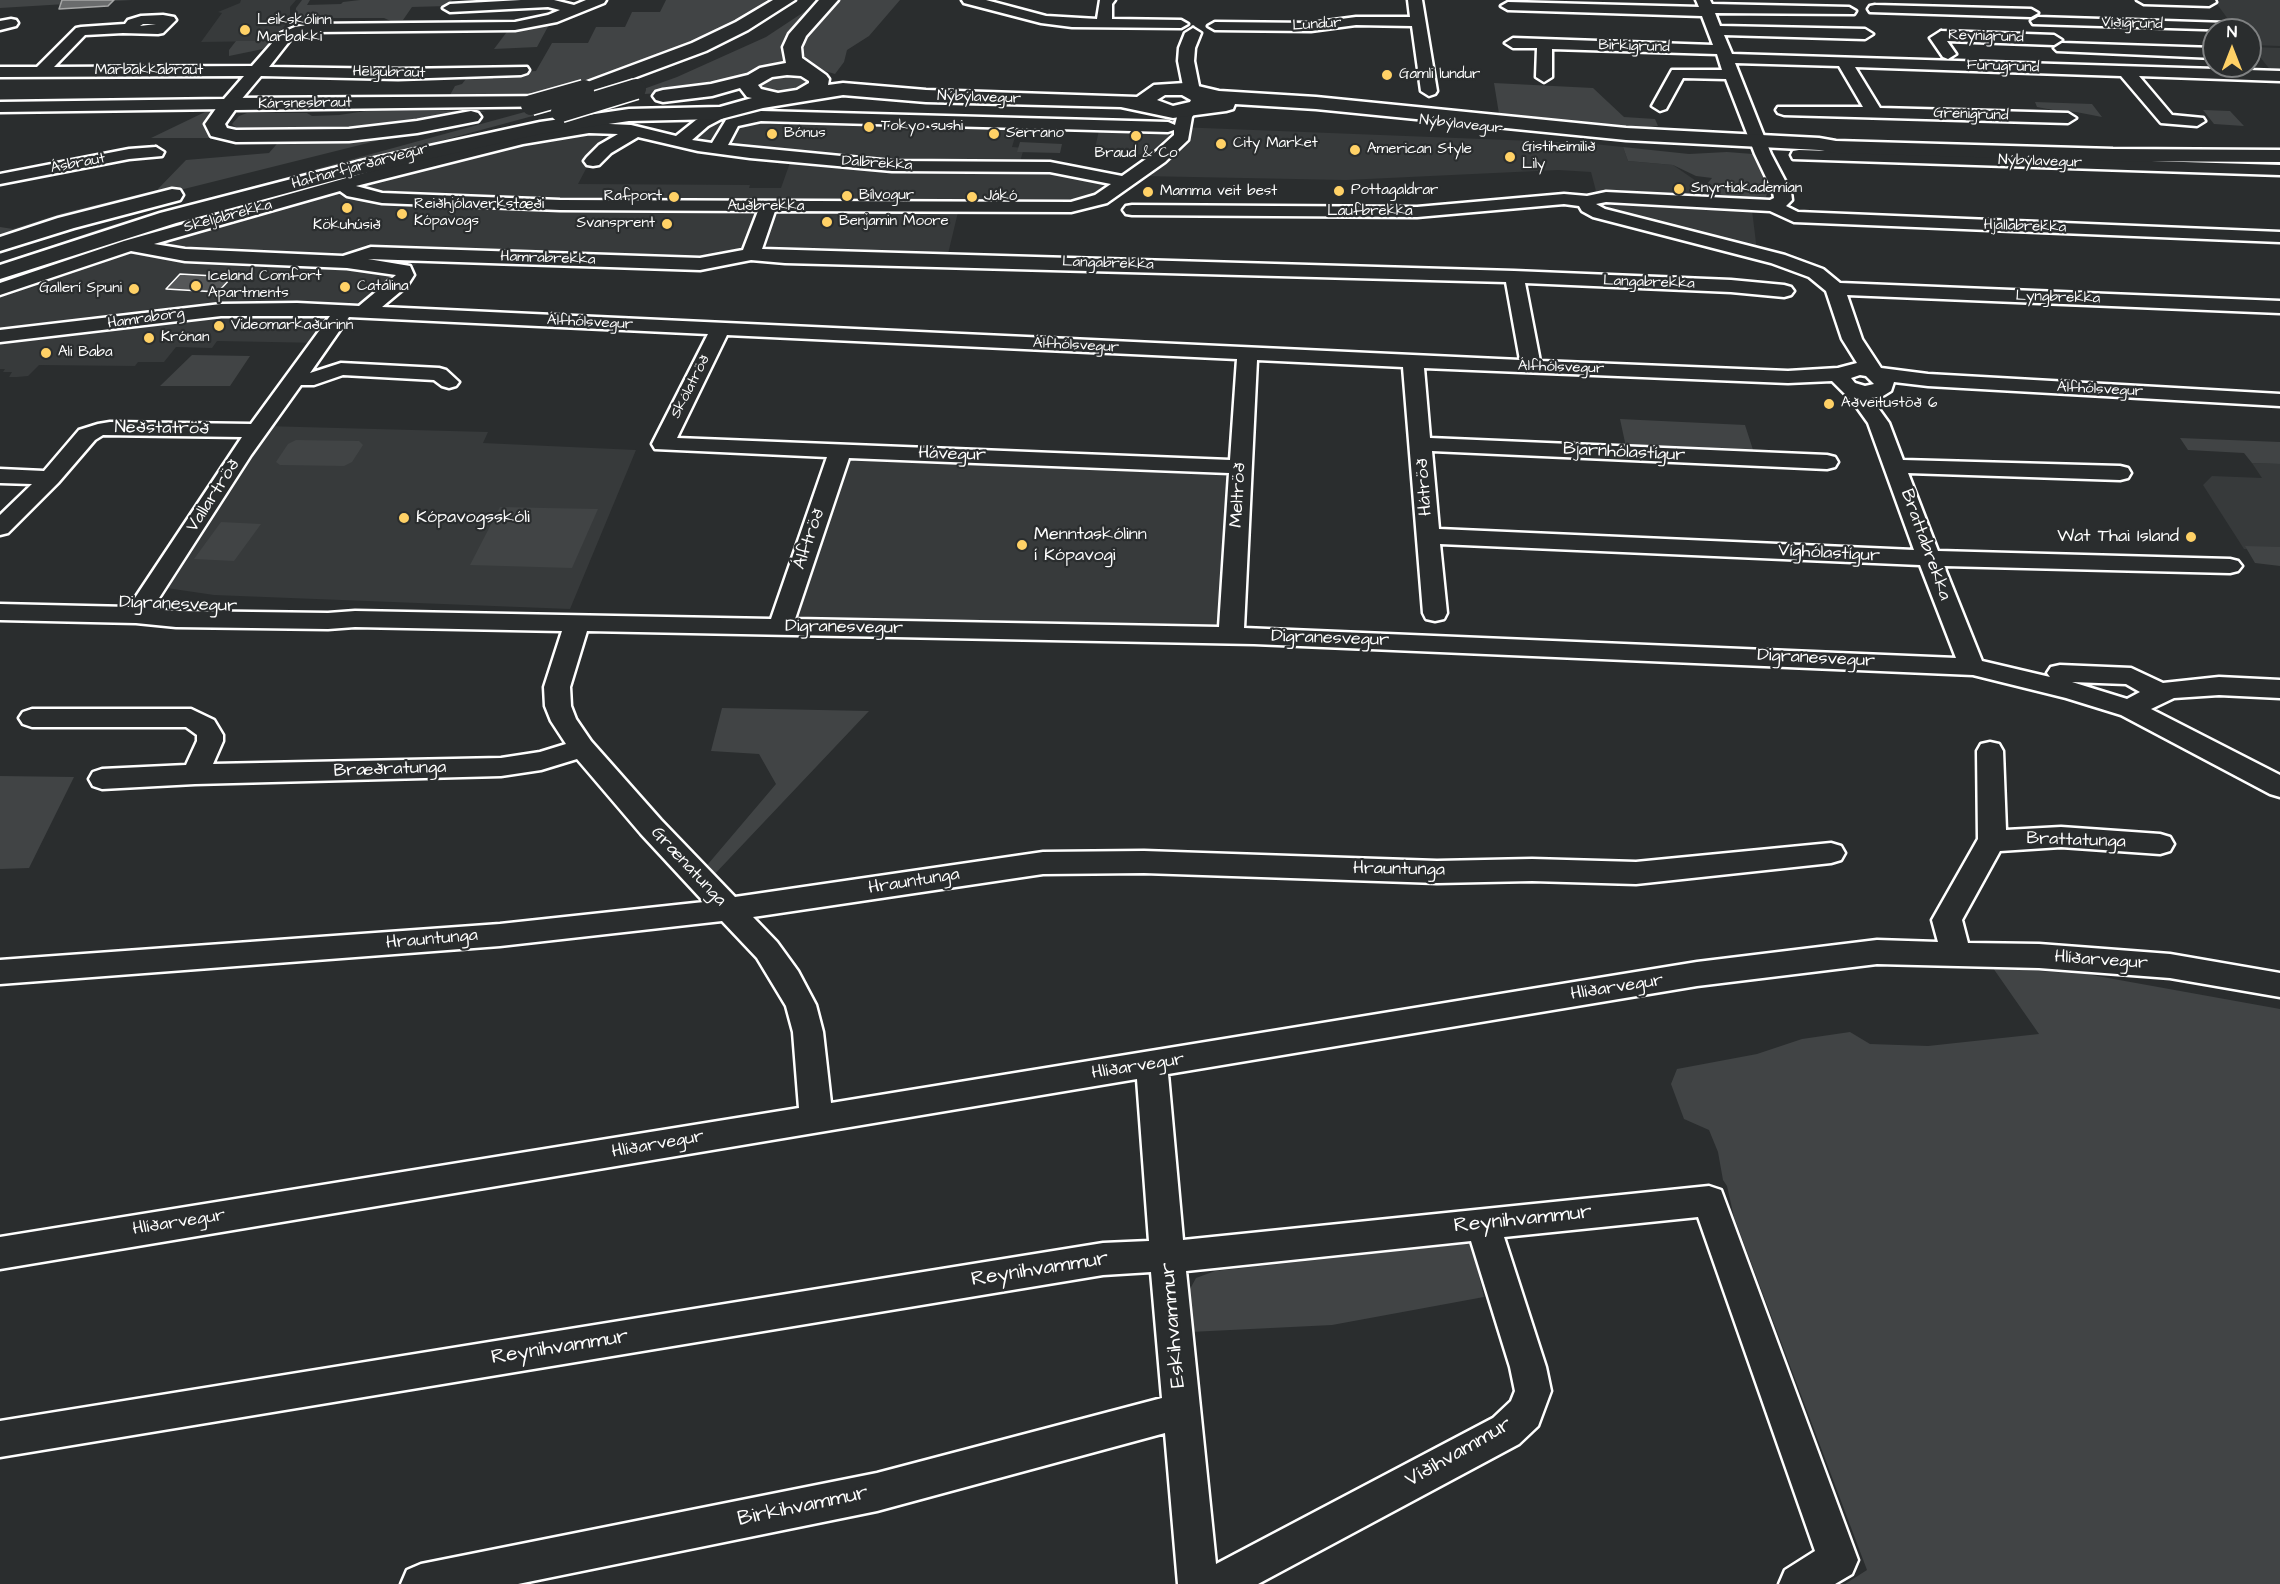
<!DOCTYPE html>
<meta charset="utf-8">
<style>
body{margin:0}
#map{position:relative;width:2280px;height:1584px;overflow:hidden;background:#2a2d2e;font-family:"Architects Daughter",sans-serif}
canvas{display:block}
.north{position:absolute;left:2202px;top:18px;width:60px;height:60px;box-sizing:border-box;background:#2a2d2e;border:2px solid #7f8182;border-radius:50%;rotate:0deg;font-size:16px;font-weight:700;line-height:24px;text-align:center;color:#fff}
.north::after{content:'';display:block;margin:auto;width:21px;height:27px;background:#ffd166;clip-path:polygon(50% 0,100% 100%,50% 72%,0 100%)}
</style>
<div id="map">
<canvas width="2280" height="1584"></canvas>
<div class="north">N</div>
</div>
<script>
const g = document.querySelector('canvas').getContext('2d');
g.lineJoin = 'round';
function fillPath(path, color) {
  g.fillStyle = color;
  g.fill(path, 'evenodd');
}
function toPath(rows) {
  const path = new Path2D();
  for (const r of rows) {
    path.moveTo(r[0], r[1]);
    for (let i = 2; i < r.length; i += 2) path.lineTo(r[i], r[i + 1]);
  }
  return path;
}
function trace(path, color, width, dash) {
  g.strokeStyle = color;
  g.lineWidth = width;
  g.lineCap = dash ? 'butt' : 'round';
  g.setLineDash(dash || []);
  g.stroke(path);
}
function label(font, color, halo, rows, align = 'center') {
  g.font = font + ' "Architects Daughter",sans-serif';
  g.lineWidth = 4.5;
  g.setLineDash([]);
  g.textBaseline = 'middle';
  g.strokeStyle = halo;
  g.fillStyle = color;
  for (const [text, x, y, turn = 0] of rows) {
    g.save();
    g.translate(x, y);
    g.rotate((+turn || 0) * Math.PI / 180);
    g.textAlign = isNaN(turn) ? turn : align;
    if (halo) g.strokeText(text, 0, 0);
    g.fillText(text, 0, 0);
    g.restore();
  }
}
fillPath(toPath([
 [241,0,296,0,290,7,290,20,271,41,201,42,222,13,218,12,240,3],
 [2214,0,2280,0,2280,46,2250,45,2250,30,2236,30],
 [2252,47,2280,48,2280,72,2272,72],
 [746,110,1584,143,1623,147,1628,161,1673,165,1712,192,1748,198,1752,210,1757,251,1611,215,1597,195,1591,172,1558,170,1346,180,1141,176,1086,207,959,208,947,258,752,257,705,268,421,260,362,310,347,310,323,343,217,341,212,348,176,347,164,362,138,362,135,366,39,365,28,376,17,377,9,377,12,372,3,372,5,369,0,369,0,292,40,276,400,170,561,132,607,129,578,184,750,185,749,188,781,188,792,157,682,141,703,124],
 [1018,127,1099,130,1094,153,1152,155,1128,175,1118,178,1019,165,1024,148,1012,147],
 [264,426,488,432,483,443,636,450,570,609,214,595,153,586],
 [843,453,1234,469,1226,630,790,621],
 [2252,463,2280,464,2280,551,2244,549,2203,485,2212,476,2262,478]
]), '#373a3b');
fillPath(toPath([
 [0,0,132,0,0,8],
 [302,0,310,0,307,5,341,4,343,2,360,0,452,0,448,6,412,7,403,20,439,20,439,23,395,23,384,18,321,18,318,19,320,21,310,24,290,25,295,17,296,8],
 [666,0,767,0,748,16,700,41,617,74,536,98,450,95,455,86,462,84,469,75,494,74,493,79,519,77,521,72,536,71,552,43,588,43,596,27,625,27,632,12,660,12],
 [834,0,900,0,869,36,847,50,844,62,835,74,815,68,805,61,803,53,805,42,816,21],
 [816,4,790,39,784,52,784,61,788,65,760,70,733,81,661,93,627,95,677,77,766,37],
 [551,21,537,47,494,49,509,29],
 [236,41,271,41,263,49,229,56,229,50],
 [778,74,801,75,808,80,808,84,800,90,777,94,760,88,761,81],
 [1494,83,1593,88,1624,117,1655,119,1658,126,1624,129,1500,120],
 [2035,102,2092,104,2102,117,2076,112,2058,111,2037,107],
 [373,110,486,111,382,130,239,131,232,124,239,116,247,113,307,113,312,116,339,115],
 [532,110,555,110,143,221,0,268,0,263,112,225],
 [2203,110,2230,111,2244,126,2214,124],
 [205,112,216,112,206,131,220,138,151,138],
 [424,129,152,197,0,242,0,227,13,229,63,213,157,190,186,160,269,153,282,138],
 [1020,142,1062,144,1060,153,1017,152],
 [1623,147,1689,154,1727,152,1753,154,1769,186,1766,197,1752,202,1712,192,1705,186,1712,178,1696,176,1673,165,1628,161],
 [373,169,376,172,103,248,0,284,0,280,14,274,145,232],
 [192,355,250,356,230,386,160,386],
 [1620,419,1745,425,1754,453,1626,447],
 [2180,438,2280,442,2280,464,2252,463,2244,453,2188,450],
 [296,440,359,441,363,445,352,462,344,466,280,465,276,462,288,444],
 [500,507,546,508,598,509,572,568,470,565],
 [221,522,261,524,234,561,194,559],
 [2245,546,2280,547,2280,566,2255,563],
 [722,708,869,711,711,878,703,870,776,784,759,754,711,751],
 [0,776,74,777,29,868,0,869],
 [1993,968,2086,974,2280,1009,2280,1584,1845,1584,1867,1570,1734,1217,1727,1186,1723,1180,1718,1152,1709,1130,1684,1119,1671,1084,1677,1069,1757,1054,1802,1039,1850,1032,1870,1044,1928,1046,2039,1034],
 [1471,1243,1484,1297,1332,1325,1190,1332,1189,1291,1196,1278,1215,1271]
]), '#414445');
const water = toPath([
 [62,0,114,0,108,6,59,9,62,0]
]);
fillPath(water, '#6a6c6d');
trace(water, '#a6a7a7', 1.5);
const building = toPath([
 [180,274,232,277,218,292,166,289,180,274]
]);
fillPath(building, '#555758');
trace(building, '#fff', 1.5);
const minor = toPath([
 [521,0,554,0,574,5,586,0,606,0,604,3,557,22,515,30,312,32,299,35,291,39,269,67,398,69,527,67,529,70,527,73,521,75,398,79,261,76,235,107,229,109,0,112,0,102,224,99,244,76,0,77,0,67,37,67,76,28,81,27,125,24,128,20,141,16,163,15,174,17,176,20,163,33,158,34,123,33,85,35,54,67,252,66,281,33,295,27,312,24,515,22,548,15,560,10,548,7,450,12,443,8,450,4,521,0],
 [143,24,156,24,140,26,143,24],
 [962,0,986,0,1046,16,1097,19,1100,0,1115,0,1112,4,1112,19,1181,20,1188,24,1181,28,1072,27,1041,23,964,3,962,0],
 [1408,0,1422,0,1437,91,1435,94,1429,96,1421,91,1412,26,1356,25,1311,31,1215,30,1208,26,1215,22,1311,23,1356,17,1410,17,1408,0],
 [1696,0,1710,0,1712,4,1849,7,1856,11,1854,14,1715,13,1720,26,1865,29,1873,34,1865,39,1724,35,1732,54,2280,71,2280,81,2139,76,2172,115,2203,118,2205,121,2197,126,2161,123,2121,76,1855,67,1880,108,2068,113,2076,118,2068,123,1784,115,1778,113,1776,110,1778,107,1863,107,1839,66,1735,63,1771,154,1791,192,1792,200,1786,206,1798,212,2280,232,2280,242,1794,222,1770,211,1606,202,1596,204,1605,209,1785,255,1823,269,1840,283,2280,301,2280,313,1847,295,1862,339,1881,368,1928,374,2280,394,2280,406,1928,386,1894,382,1891,391,1883,396,1871,398,1889,423,1903,460,2120,466,2128,468,2131,473,2128,478,2120,480,1908,473,1938,551,2230,559,2238,561,2242,566,2238,571,2230,573,1944,566,1982,661,2050,677,2047,673,2051,667,2060,665,2131,668,2163,683,2219,677,2280,680,2280,698,2219,695,2174,698,2151,709,2280,775,2280,797,2270,794,2121,715,2066,698,1973,675,1254,644,587,631,570,687,571,706,576,719,591,741,661,820,735,897,1043,852,1144,851,1437,861,1532,859,1636,862,1831,843,1841,846,1845,853,1841,860,1831,863,1636,884,1532,881,1437,883,1144,873,1043,874,753,917,777,942,798,971,816,1005,823,1032,831,1103,1697,962,1877,940,1938,942,1932,920,1978,839,1977,751,1981,744,1990,742,1999,744,2003,751,2006,830,2061,827,2160,834,2170,837,2174,844,2170,851,2160,854,2061,847,2000,851,1962,920,1968,943,2039,944,2170,954,2280,973,2280,997,2170,978,2039,968,1877,964,1697,986,1168,1074,1183,1240,1709,1186,1721,1190,1858,1560,1852,1574,1835,1584,1779,1584,1785,1570,1815,1551,1698,1217,1504,1237,1546,1367,1551,1391,1538,1426,1519,1444,1258,1584,1178,1584,1165,1433,877,1511,518,1584,401,1584,407,1570,421,1564,877,1473,1162,1398,1151,1272,1103,1275,0,1457,0,1421,1103,1243,1149,1241,1137,1079,0,1269,0,1237,799,1108,793,1032,786,1006,757,958,722,921,500,946,0,984,0,960,500,924,704,902,641,834,577,759,541,770,501,776,195,784,102,789,93,786,89,779,93,772,102,769,186,765,197,741,197,735,186,727,32,727,23,724,19,718,23,712,32,709,191,709,214,720,223,735,223,741,213,764,501,758,540,752,566,744,551,721,545,706,544,687,562,631,355,627,328,629,176,627,136,623,0,620,0,604,129,607,242,437,103,435,95,440,58,483,8,533,0,535,0,515,32,484,0,483,0,469,44,471,79,430,98,424,110,422,251,424,330,316,221,316,0,342,0,330,221,304,297,303,359,306,396,275,347,268,185,261,131,251,0,295,0,283,124,241,392,165,523,134,589,123,631,125,676,136,696,120,715,110,727,110,729,113,727,116,708,126,692,140,712,143,726,120,761,111,1168,122,1175,125,1178,113,1184,106,1190,104,1198,109,1192,117,1188,140,1165,162,1107,203,1071,212,775,211,762,249,1514,271,1731,280,1784,285,1791,287,1794,291,1791,295,1784,297,1731,292,1525,283,1540,361,1788,371,1838,368,1857,363,1842,339,1826,291,1809,277,1771,263,1593,217,1582,211,1579,206,1564,204,1417,217,1132,215,1126,214,1123,210,1126,206,1132,205,1417,207,1564,194,1587,196,1606,192,1770,200,1774,198,1773,192,1755,154,1726,79,1683,78,1666,109,1660,111,1652,106,1672,70,1722,70,1717,54,1552,49,1552,77,1544,82,1536,77,1537,48,1513,48,1505,43,1513,38,1713,45,1702,16,1508,10,1501,6,1508,2,1699,7,1696,0],
 [761,121,1168,132,1174,130,1174,135,1153,154,1122,176,1050,162,892,161,728,145,738,126,761,121],
 [589,133,618,134,599,145,587,157,584,161,587,165,593,166,599,165,611,153,638,137,698,151,750,158,892,171,1050,172,1111,184,1095,195,1071,202,560,200,382,193,356,186,523,144,589,133],
 [340,191,347,196,382,203,560,210,758,211,743,250,700,258,371,247,343,256,185,249,154,244,340,191],
 [368,259,700,270,751,260,785,263,1506,282,1520,360,382,307,407,286,414,275,410,266,368,259],
 [349,317,708,334,652,444,655,449,827,457,771,619,355,611,328,613,176,611,152,609,251,455,301,385,314,385,343,375,434,380,442,386,449,388,456,386,459,382,446,370,439,368,341,363,310,373,349,317],
 [727,335,1237,359,1230,460,677,438,727,335],
 [1257,360,1403,367,1423,613,1426,619,1435,621,1444,619,1447,613,1440,544,1920,565,1956,658,1244,628,1257,360],
 [1424,368,1788,383,1832,381,1853,402,1868,423,1914,550,1439,529,1432,451,1827,469,1835,467,1838,462,1835,457,1827,455,1430,438,1424,368],
 [1860,375,1866,376,1874,384,1865,386,1855,383,1851,378,1860,375],
 [849,458,1229,473,1219,627,795,619,849,458],
 [2072,682,2126,684,2140,692,2127,699,2072,682],
 [1471,1241,1510,1367,1515,1391,1511,1401,1493,1418,1216,1564,1186,1271,1471,1241],
 [2137,0,2215,0,2216,2,2209,6,2144,4,2137,0],
 [1875,5,2031,9,2038,13,2031,17,1870,12,1868,9,1870,6,1875,5],
 [2038,17,2227,23,2232,24,2237,30,2033,24,2031,21,2038,17],
 [11,19,16,20,18,23,16,26,0,30,0,21,11,19],
 [1193,28,1201,33,1195,48,1194,61,1200,91,1192,96,1184,91,1178,61,1179,48,1185,33,1193,28],
 [1941,31,2054,35,2062,40,2054,45,1947,41,1956,54,1948,59,1943,57,1930,38,1941,31],
 [2062,43,2214,48,2214,58,2057,51,2054,48,2062,43],
 [156,147,164,152,162,156,129,159,0,184,0,174,129,149,156,147],
 [1799,150,2280,165,2280,175,1793,159,1791,155,1793,151,1799,150]
]);
const major = toPath([
 [773,0,795,0,748,30,706,51,596,92,582,92,579,88,582,84,692,43,736,22,773,0],
 [819,0,838,0,806,36,801,47,802,58,826,75,829,79,828,85,843,83,926,90,1137,97,1154,85,1185,83,1219,91,1316,97,1626,128,1819,138,1836,141,2113,149,2280,150,2280,162,2113,161,1836,153,1819,150,1626,140,1316,109,1235,104,1233,109,1226,111,1173,118,1121,107,926,102,843,95,763,108,721,119,629,121,540,134,339,179,176,223,0,279,0,265,160,213,361,161,540,122,629,109,720,107,752,98,747,97,740,88,712,96,663,102,656,100,653,96,656,92,663,90,711,84,748,75,760,68,786,63,783,47,789,34,819,0],
 [787,75,801,76,809,81,809,83,797,90,778,93,761,89,758,85,772,77,787,75],
 [1165,95,1182,95,1191,100,1190,102,1173,106,1157,100,1165,95],
 [566,96,573,98,576,102,573,106,235,110,225,124,227,128,236,130,349,129,417,121,471,111,478,113,481,117,478,121,417,133,349,141,236,142,211,136,205,124,222,100,229,98,566,96],
 [172,189,180,190,183,195,180,200,74,228,0,251,0,237,58,218,172,189]
]);
trace(minor, '#fff', 5);
trace(major, '#fff', 5);
fillPath(minor, '#2a2d2e');
fillPath(major, '#2a2d2e');
const majorBridge = toPath([
 [531,105,584,90],
 [561,112,636,89]
]);
trace(majorBridge, '#fff', 23, []);
trace(majorBridge, '#2a2d2e', 20);
for (const [x, y, r, color] of [
 [245,30,6,"#ffd166"],
 [1387,75,6,"#ffd166"],
 [869,127,6,"#ffd166"],
 [772,134,6,"#ffd166"],
 [994,134,6,"#ffd166"],
 [1136,136,6,"#ffd166"],
 [1221,144,6,"#ffd166"],
 [1355,150,6,"#ffd166"],
 [1510,157,6,"#ffd166"],
 [1679,189,6,"#ffd166"],
 [1339,191,6,"#ffd166"],
 [1148,192,6,"#ffd166"],
 [847,196,6,"#ffd166"],
 [674,197,6,"#ffd166"],
 [972,197,6,"#ffd166"],
 [347,208,6,"#ffd166"],
 [402,214,6,"#ffd166"],
 [827,222,6,"#ffd166"],
 [667,224,6,"#ffd166"],
 [196,286,6,"#ffd166"],
 [345,287,6,"#ffd166"],
 [134,289,6,"#ffd166"],
 [219,326,6,"#ffd166"],
 [149,338,6,"#ffd166"],
 [46,353,6,"#ffd166"],
 [1829,404,6,"#ffd166"],
 [404,518,6,"#ffd166"],
 [2191,537,6,"#ffd166"],
 [1022,545,6,"#ffd166"]
]) {
  const dot = new Path2D();
  dot.arc(x, y, r, 0, 2 * Math.PI);
  g.fillStyle = color;
  g.fill(dot);
  trace(dot, '#2a2d2e', 2);
}
label('15px', '#fff', '#2a2d2e', [
 ["Leikskólinn",257,21],
 ["Marbakki",257,38],
 ["Gamli lundur",1399,75],
 ["Tokyo sushi",881,127],
 ["Bónus",784,134],
 ["Serrano",1006,134],
 ["City Market",1233,144],
 ["Gistiheimilið",1522,148],
 ["Lily",1522,165],
 ["American Style",1367,150],
 ["Braud & Co",1136,154,"center"],
 ["Snyrtiakademían",1691,189],
 ["Pottagaldrar",1351,191],
 ["Mamma veit best",1160,192],
 ["Bílvogur",859,196],
 ["Rafport",662,197,"right"],
 ["Jákó",984,197],
 ["Reiðhjólaverkstæði",414,205],
 ["Kópavogs",414,222],
 ["Benjamin Moore",839,222],
 ["Svansprent",655,224,"right"],
 ["Kökuhúsið",347,226,"center"],
 ["Iceland Comfort",208,277],
 ["Apartments",208,294],
 ["Catalina",357,287],
 ["Gallerí Spuni",122,289,"right"],
 ["Videomarkaðurinn",231,326],
 ["Krónan",161,338],
 ["Ali Baba",58,353],
 ["Aðveitustöð 6",1841,404]
], 'left');
label('15px', '#fff', '#2a2d2e', [
 ["Víðigrund",2132,24,2],
 ["Lundur",1317,25,-4],
 ["Reynigrund",1986,37,2],
 ["Birkigrund",1634,47,2],
 ["Furugrund",2003,67,2],
 ["Marbakkabraut",149,71],
 ["Helgubraut",389,73,1],
 ["Nýbýlavegur",979,98,2],
 ["Kársnesbraut",305,104,-1],
 ["Grenigrund",1971,115,2],
 ["Nýbýlavegur",1461,125,6],
 ["Nýbýlavegur",2040,162,2],
 ["Ásbraut",78,164,-11],
 ["Dalbrekka",877,164,4],
 ["Hafnarfjarðarvegur",360,167,-15],
 ["Auðbrekka",766,207],
 ["Laufbrekka",1370,212],
 ["Skeljabrekka",228,217,-15],
 ["Hjallabrekka",2025,227,2],
 ["Hamrabrekka",548,259,2],
 ["Langabrekka",1108,264,2],
 ["Langabrekka",1649,283,2],
 ["Lyngbrekka",2058,298,2],
 ["Hamraborg",146,319,-8],
 ["Álfhólsvegur",590,323,3],
 ["Álfhólsvegur",1076,346,3],
 ["Álfhólsvegur",1561,368,2],
 ["Skólatröð",691,387,-63],
 ["Álfhólsvegur",2100,390,3]
]);
label('18px', '#fff', '#2a2d2e', [
 ["Neðstatröð",162,429,1],
 ["Bjarnhólastígur",1624,453,3],
 ["Hávegur",952,455,2],
 ["Hátröð",1425,487,-94],
 ["Meltröð",1239,495,-87],
 ["Vallartröð",214,496,-57],
 ["Álftröð",810,539,-71],
 ["Brattabrekka",1925,545,70],
 ["Víghólastígur",1829,554,3],
 ["Digranesvegur",178,605,2],
 ["Digranesvegur",844,628,1],
 ["Digranesvegur",1330,639,2],
 ["Digranesvegur",1816,659,3],
 ["Bræðratunga",390,770,-2],
 ["Brattatunga",2076,841,2],
 ["Grænatunga",688,867,47],
 ["Hrauntunga",1399,870,1],
 ["Hrauntunga",914,882,-9],
 ["Hrauntunga",432,940,-5],
 ["Hlíðarvegur",2101,961,4],
 ["Hlíðarvegur",1617,988,-9],
 ["Hlíðarvegur",1138,1067,-9],
 ["Hlíðarvegur",658,1145,-10],
 ["Hlíðarvegur",179,1223,-9]
]);
label('18px', '#fff', '#2a2d2e', [
 ["Kópavogsskóli",416,518],
 ["Menntaskólinn",1034,535],
 ["í Kópavogi",1034,556],
 ["Wat Thai Island",2179,537,"right"]
], 'left');
label('21px', '#fff', '#2a2d2e', [
 ["Reynihvammur",1523,1220,-6],
 ["Reynihvammur",1040,1270,-9],
 ["Eskihvammur",1174,1325,-95],
 ["Reynihvammur",560,1348,-9],
 ["Víðihvammur",1459,1453,-30],
 ["Birkihvammur",803,1507,-12]
]);
</script>
